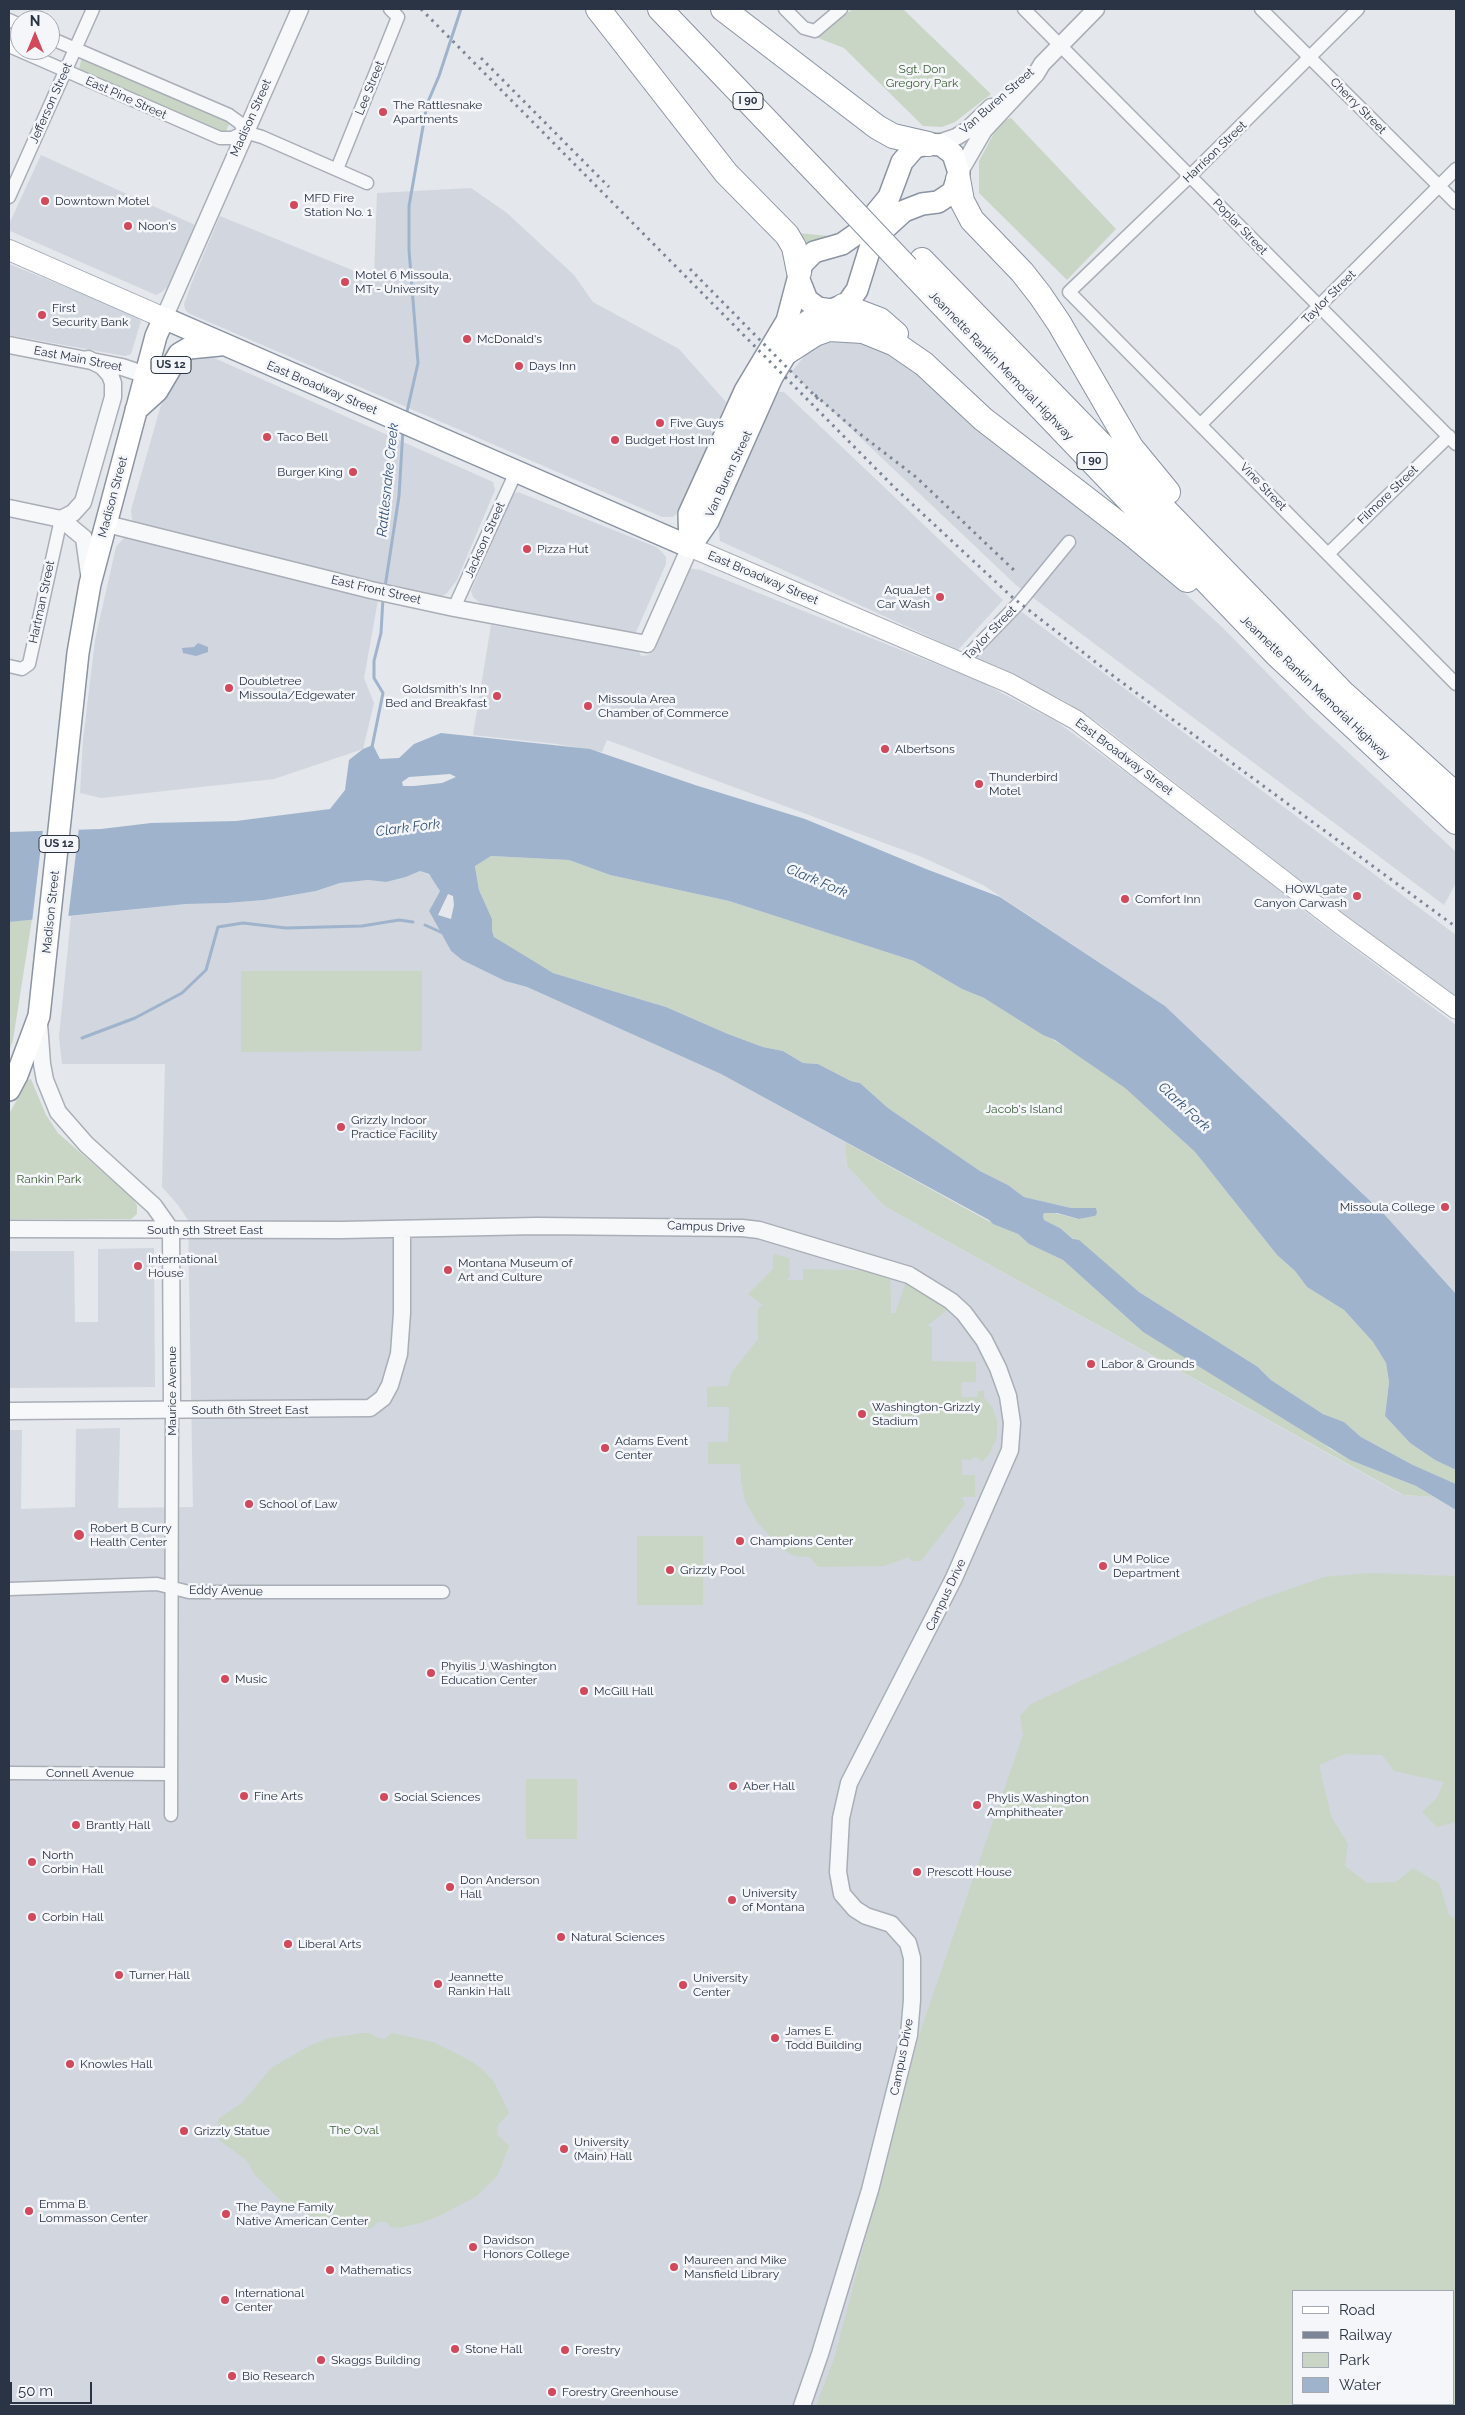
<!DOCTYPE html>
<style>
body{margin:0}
#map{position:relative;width:1465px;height:2415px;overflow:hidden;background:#e4e7ec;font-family:Raleway,sans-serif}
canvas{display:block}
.frame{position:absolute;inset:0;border:10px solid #2b3445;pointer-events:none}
.legend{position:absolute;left:1292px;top:2290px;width:162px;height:115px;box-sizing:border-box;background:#f4f6f9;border:1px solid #a4a8b1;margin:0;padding:6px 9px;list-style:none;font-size:15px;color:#2b3445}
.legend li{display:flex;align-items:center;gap:10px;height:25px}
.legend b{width:25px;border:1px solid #a4a8b1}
.north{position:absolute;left:10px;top:10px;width:50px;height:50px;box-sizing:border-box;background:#f4f6f9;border:1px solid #a4a8b1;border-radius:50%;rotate:0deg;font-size:14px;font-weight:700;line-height:20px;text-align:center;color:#2b3445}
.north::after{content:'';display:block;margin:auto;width:18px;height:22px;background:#d1495b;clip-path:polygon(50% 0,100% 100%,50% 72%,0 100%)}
.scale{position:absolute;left:10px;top:2382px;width:82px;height:22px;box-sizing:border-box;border:2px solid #2b3445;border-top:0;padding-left:6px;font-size:15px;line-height:18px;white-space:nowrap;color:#2b3445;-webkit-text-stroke:4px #f4f6f9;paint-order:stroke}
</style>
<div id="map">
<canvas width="1465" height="2415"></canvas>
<div class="frame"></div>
<ul class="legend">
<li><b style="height:6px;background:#fff"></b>Road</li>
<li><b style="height:6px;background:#7d8696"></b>Railway</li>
<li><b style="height:14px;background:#c9d6c5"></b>Park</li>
<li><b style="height:14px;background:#9fb4cc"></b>Water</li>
</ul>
<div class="north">N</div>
<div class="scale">50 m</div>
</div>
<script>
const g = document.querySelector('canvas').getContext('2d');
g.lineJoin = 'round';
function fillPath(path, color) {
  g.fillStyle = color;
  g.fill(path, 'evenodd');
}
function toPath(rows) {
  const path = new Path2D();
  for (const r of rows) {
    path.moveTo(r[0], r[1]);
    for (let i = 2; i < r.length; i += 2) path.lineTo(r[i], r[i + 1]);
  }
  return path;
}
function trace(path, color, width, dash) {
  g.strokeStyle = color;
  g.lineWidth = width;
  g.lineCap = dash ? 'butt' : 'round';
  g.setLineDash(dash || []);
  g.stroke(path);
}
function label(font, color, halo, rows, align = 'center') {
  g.font = font + ' Raleway,sans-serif';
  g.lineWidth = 5;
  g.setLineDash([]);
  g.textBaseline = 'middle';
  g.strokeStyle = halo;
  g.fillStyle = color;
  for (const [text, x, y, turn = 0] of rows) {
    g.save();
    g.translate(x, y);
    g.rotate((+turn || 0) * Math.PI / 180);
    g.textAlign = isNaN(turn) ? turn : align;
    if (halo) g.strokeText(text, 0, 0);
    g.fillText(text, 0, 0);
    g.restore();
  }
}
fillPath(toPath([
 [41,155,195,225,168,286,162,292,156,295,10,231,9,224],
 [471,188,507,213,574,275,593,302,679,349,726,402,683,504,679,511,673,517,662,517,188,313,185,309,184,304,192,282,220,216,374,279,377,193],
 [9,264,135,315,141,321,131,354,125,356,9,335],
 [846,339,868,342,900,358,1110,525,1222,627,1312,719,1456,852,1456,883,1444,905,1016,585,791,372,809,351,825,342],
 [203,353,493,482,495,490,457,580,447,593,441,597,142,526,132,520,131,510,161,405,179,358],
 [778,392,784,392,1003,600,958,650,720,541,718,525],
 [518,492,656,547,662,552,666,557,666,564,636,632,627,634,481,604,473,597,471,591,513,494],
 [124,538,133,538,378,600,364,678,374,703,363,749,274,779,101,798,80,793,83,740,95,640,116,547],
 [687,568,701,570,981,682,1057,722,1192,821,1320,923,1456,1025,1456,1294,1384,1214,1165,1006,983,885,922,857,607,740,602,752,557,744,473,735,491,625,631,650,639,651,641,656,648,655,653,651],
 [1019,610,1456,935,1456,997,1358,925,1100,724,1063,700,972,657],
 [420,871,429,875,437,884,440,891,429,911,451,951,462,960,505,981,527,987,721,1074,845,1142,847,1166,884,1206,1402,1495,1434,1497,1456,1510,1456,2406,9,2406,9,1430,22,1430,21,1509,75,1507,76,1429,120,1428,118,1508,193,1507,188,1220,178,1205,162,1187,165,1064,62,1064,59,1037,71,916,186,904,227,903,264,900,316,891,340,883,368,880,386,882,406,877],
 [1294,2291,1454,2291,1454,2404,1294,2404],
 [154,1248,155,1387,9,1388,9,1251,74,1251,75,1322,98,1322,98,1249]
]), '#d2d6de');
fillPath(toPath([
 [853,9,903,9,991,94,955,122,942,127,923,126,844,48,813,36],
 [81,60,85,60,227,121,229,124,226,131,223,132,79,70],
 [1011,118,1116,229,1067,280,979,193,979,161,1000,122],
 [798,233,829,236,836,236,806,251],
 [491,856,569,860,610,875,729,901,914,961,962,989,984,998,1098,1067,1125,1088,1195,1152,1277,1255,1295,1271,1307,1287,1344,1310,1373,1342,1386,1363,1389,1382,1385,1416,1410,1443,1435,1460,1456,1470,1456,1484,1413,1465,1361,1437,1344,1422,1323,1414,1271,1380,1258,1367,1139,1292,1060,1228,1044,1220,1043,1216,1044,1213,1050,1212,1079,1219,1095,1216,1089,1209,1071,1208,1024,1197,1008,1185,980,1171,888,1108,860,1083,851,1081,818,1064,803,1063,783,1051,763,1047,728,1034,666,1007,553,973,511,950,494,937,492,930,492,919,479,890,475,865],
 [32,919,13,1040,9,1051,9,922],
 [241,971,422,971,422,1051,241,1052],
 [31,1079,46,1115,58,1133,132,1198,137,1205,137,1214,131,1219,9,1219,9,1114,28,1080],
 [845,1142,994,1224,1018,1234,1029,1244,1063,1260,1143,1332,1319,1439,1329,1448,1350,1460,1416,1486,1434,1497,1403,1495,884,1206,847,1166],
 [775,1254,789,1258,790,1276,787,1280,803,1280,803,1269,890,1271,891,1313,895,1313,908,1276,948,1309,927,1326,932,1327,932,1361,976,1362,976,1382,961,1382,962,1397,978,1397,978,1391,984,1391,984,1398,991,1405,997,1420,997,1437,989,1454,982,1462,978,1458,973,1457,972,1460,962,1459,962,1475,975,1475,975,1497,962,1497,965,1504,921,1561,911,1561,909,1557,884,1566,818,1567,810,1557,794,1556,781,1548,757,1522,745,1501,741,1480,740,1464,708,1464,708,1442,728,1442,729,1407,707,1407,707,1387,728,1386,732,1372,758,1339,758,1309,763,1305,748,1294,773,1269,773,1257],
 [637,1536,703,1536,703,1605,637,1605],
 [1370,1573,1456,1576,1456,1822,1437,1827,1422,1812,1437,1798,1444,1782,1394,1771,1382,1755,1345,1754,1319,1765,1331,1816,1348,1844,1345,1866,1367,1883,1396,1882,1413,1868,1439,1883,1449,1915,1456,1919,1456,2406,816,2406,834,2359,921,2029,1023,1735,1020,1716,1031,1704,1212,1620,1261,1599,1324,1577],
 [1294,2291,1454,2291,1454,2404,1294,2404],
 [526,1779,577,1779,577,1839,526,1839],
 [363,2033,370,2033,378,2038,385,2039,392,2033,433,2042,469,2060,481,2068,494,2082,509,2113,498,2125,497,2134,509,2146,498,2175,477,2196,441,2215,424,2222,398,2228,391,2227,386,2222,378,2222,372,2228,366,2228,348,2226,311,2216,280,2200,256,2176,246,2160,219,2140,218,2119,243,2102,271,2068,309,2046,329,2038]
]), '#c9d6c5');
fillPath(toPath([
 [198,643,208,647,208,652,196,656,183,653,182,648,194,647],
 [441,733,590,749,695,785,805,819,926,869,1000,897,1165,1006,1384,1214,1456,1294,1456,1470,1435,1460,1410,1443,1385,1416,1389,1382,1386,1363,1373,1342,1344,1310,1307,1287,1295,1271,1277,1255,1195,1152,1125,1088,1055,1040,1043,1035,984,998,962,989,914,961,729,901,610,875,569,860,491,856,475,866,479,890,492,919,492,930,494,937,553,973,666,1007,728,1034,763,1047,783,1051,803,1063,818,1064,851,1081,860,1083,888,1108,980,1171,1008,1185,1024,1197,1071,1208,1096,1208,1097,1213,1095,1216,1079,1219,1057,1213,1044,1213,1043,1216,1044,1220,1060,1228,1073,1239,1079,1240,1139,1292,1258,1367,1271,1380,1323,1414,1344,1422,1361,1437,1413,1465,1456,1484,1456,1510,1416,1486,1350,1460,1143,1332,1063,1260,1029,1244,1018,1234,993,1224,989,1220,721,1074,527,987,505,981,462,960,451,951,429,911,440,891,429,874,420,871,406,877,386,882,368,880,340,883,316,891,264,900,227,903,186,904,9,922,9,832,101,829,151,823,236,821,330,809,345,790,349,760,363,749,373,745,380,759,399,758,414,744],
 [450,774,456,777,442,783,414,786,403,786,402,782,409,777],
 [448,894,453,896,454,905,451,919,438,915]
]), '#9fb4cc');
fillPath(toPath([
 [79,828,68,919,32,922,43,829]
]), '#e4e7ec');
trace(toPath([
 [406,416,418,363,409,250,409,206,427,104,439,76,461,9],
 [385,587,399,496,403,429],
 [372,747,383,693,374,678,374,661,381,633,383,598],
 [425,925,445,934],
 [82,1038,135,1018,182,993,206,970,218,927,243,923,286,928,362,926,399,920,413,922]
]), '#9fb4cc', 3);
const minor = toPath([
 [785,9,804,28,815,31,841,9],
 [1024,9,1456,444],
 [1261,9,1456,203],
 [1358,9,1190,176,1069,292,1456,684],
 [9,20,20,25],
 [50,38,229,115,240,123,245,132,262,137,367,183],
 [9,46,220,138,232,138,245,132],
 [337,169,398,17,390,9],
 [9,197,93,9],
 [1201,424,1456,169],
 [1328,554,1449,436],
 [454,608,516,472],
 [961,663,1019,603,1069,542],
 [9,666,22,669,29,664,61,519],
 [9,1589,157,1584,189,1592,443,1592],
 [9,1773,170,1774],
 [171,1815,172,1410]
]);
const tertiary = toPath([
 [935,144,956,137,966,131,991,107],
 [959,173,984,130,1036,74,1042,64,1096,9],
 [164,318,300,9],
 [9,345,122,367,146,375],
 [9,508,61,519,84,538,89,574],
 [61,519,73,513,83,502,113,397,113,383,110,375,102,366,88,359],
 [107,524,371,590,454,608,647,644,690,547],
 [39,1023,42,1064,45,1080,58,1112,86,1144,154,1206,171,1230,172,1410],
 [9,1229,341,1230,537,1226,742,1228,759,1230,909,1275,951,1301,964,1313,984,1340,998,1368,1008,1396,1012,1423,1010,1450,954,1578,849,1783,841,1818,838,1872,842,1894,855,1909,866,1916,891,1924,908,1943,912,1958,912,2000,909,2035,870,2190,820,2354,802,2406],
 [9,1411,370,1408,383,1398,390,1385,399,1354,402,1313,402,1229]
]);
const secondary = toPath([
 [690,547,1009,683,1076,720,1340,924,1456,1009]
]);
const primary = toPath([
 [9,250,164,318]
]);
const trunk = toPath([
 [136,410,157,391,179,354,189,348,220,345],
 [690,547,689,514,745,391,787,321,802,264,814,252,842,244,862,230,889,197,902,162,915,147,928,144,941,145,953,154,959,173,953,192,938,202,922,204,904,211,881,232,871,245,857,290,847,304,831,310,818,308,807,300,799,280],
 [690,547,708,521,772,377,787,352,808,321,826,310],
 [9,1090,17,1075,39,1016,78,653,90,584,156,336,164,318,690,547]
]);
const motorway = toPath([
 [598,9,726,173,787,235,794,247,799,272],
 [660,9,836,193],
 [723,9,877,127,893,136,928,144],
 [958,179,962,201,972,220,1022,272,1040,295,1059,323,1131,447,1168,492],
 [922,260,1344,694,1456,795],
 [907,268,1277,655,1456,822],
 [843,306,880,320,896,334],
 [787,352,815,334,829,329,863,331,895,344,924,364,983,419,1132,534,1187,580]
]);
trace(minor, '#a9aeb7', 15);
trace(tertiary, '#a9aeb7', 19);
trace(secondary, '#a9aeb7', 21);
trace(primary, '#a3abb8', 22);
trace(trunk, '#8b94a3', 24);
trace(motorway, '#8b94a3', 26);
trace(minor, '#f7f8fa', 12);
trace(tertiary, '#f7f8fa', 16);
trace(secondary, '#fff', 19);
trace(primary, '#fff', 20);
trace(trunk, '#fff', 21);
trace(motorway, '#fff', 24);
trace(toPath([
 [421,9,895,488,1012,597,1116,678,1456,927],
 [481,58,609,187],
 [690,269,818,399],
 [815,395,860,434,916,477,1017,573]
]), '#7d8696', 3, [2.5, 5]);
const motorwayBridge = toPath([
 [836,193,907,268]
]);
trace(motorwayBridge, '#8b94a3', 26, []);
trace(motorwayBridge, '#fff', 24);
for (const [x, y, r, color] of [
 [383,112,5,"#d1495b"],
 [45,201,5,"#d1495b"],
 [294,205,5,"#d1495b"],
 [128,226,5,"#d1495b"],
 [345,282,5,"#d1495b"],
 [42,315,5,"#d1495b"],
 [467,339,5,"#d1495b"],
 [519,366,5,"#d1495b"],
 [660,423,5,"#d1495b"],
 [267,437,5,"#d1495b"],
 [615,440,5,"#d1495b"],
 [353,472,5,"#d1495b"],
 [527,549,5,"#d1495b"],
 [940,597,5,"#d1495b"],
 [229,688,5,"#d1495b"],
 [497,696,5,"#d1495b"],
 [588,706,5,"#d1495b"],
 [885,749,5,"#d1495b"],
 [979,784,5,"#d1495b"],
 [1357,896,5,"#d1495b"],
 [1125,899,5,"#d1495b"],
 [341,1127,5,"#d1495b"],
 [1445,1207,5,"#d1495b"],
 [138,1266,5,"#d1495b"],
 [448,1270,5,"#d1495b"],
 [1091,1364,5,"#d1495b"],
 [862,1414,5,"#d1495b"],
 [605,1448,5,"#d1495b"],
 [249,1504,5,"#d1495b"],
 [79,1535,6,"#d1495b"],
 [740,1541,5,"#d1495b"],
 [1103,1566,5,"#d1495b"],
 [670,1570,5,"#d1495b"],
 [431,1673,5,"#d1495b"],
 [225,1679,5,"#d1495b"],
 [584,1691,5,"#d1495b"],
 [733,1786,5,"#d1495b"],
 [244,1796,5,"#d1495b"],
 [384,1797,5,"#d1495b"],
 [977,1805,5,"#d1495b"],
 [76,1825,5,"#d1495b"],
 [32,1862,5,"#d1495b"],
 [917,1872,5,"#d1495b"],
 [450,1887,5,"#d1495b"],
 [732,1900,5,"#d1495b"],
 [32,1917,5,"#d1495b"],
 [561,1937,5,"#d1495b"],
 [288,1944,5,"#d1495b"],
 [119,1975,5,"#d1495b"],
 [438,1984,5,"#d1495b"],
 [683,1985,5,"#d1495b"],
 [775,2038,5,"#d1495b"],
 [70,2064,5,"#d1495b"],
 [184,2131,5,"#d1495b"],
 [564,2149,5,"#d1495b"],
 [29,2211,5,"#d1495b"],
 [226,2214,5,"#d1495b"],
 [473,2247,5,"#d1495b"],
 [674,2267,5,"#d1495b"],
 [330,2270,5,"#d1495b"],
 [225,2300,5,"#d1495b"],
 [455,2349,5,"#d1495b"],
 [565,2350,5,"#d1495b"],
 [321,2360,5,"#d1495b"],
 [232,2376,5,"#d1495b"],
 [552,2392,5,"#d1495b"]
]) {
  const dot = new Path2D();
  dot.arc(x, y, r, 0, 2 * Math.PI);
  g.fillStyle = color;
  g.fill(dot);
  trace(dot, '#f4f6f9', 2);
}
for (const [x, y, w] of [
 [748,101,30],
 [171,365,40],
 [1092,461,30],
 [59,844,40]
]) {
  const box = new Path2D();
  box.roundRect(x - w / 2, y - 8.5, w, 17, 4);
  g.fillStyle = '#f4f6f9';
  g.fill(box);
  trace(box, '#2b3445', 1);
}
label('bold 11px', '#2b3445', null, [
 ["I 90",748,101],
 ["US 12",171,365],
 ["I 90",1092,461],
 ["US 12",59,844]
]);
label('12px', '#3f6138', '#f4f6f9', [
 ["Sgt. Don",922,69],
 ["Gregory Park",922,83],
 ["Jacob's Island",1024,1109],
 ["Rankin Park",49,1179],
 ["The Oval",354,2130]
]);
label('12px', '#2b3445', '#f4f6f9', [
 ["Lee Street",370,88,-68],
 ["East Pine Street",126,98,24],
 ["Van Buren Street",997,101,-41],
 ["Jefferson Street",51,103,-66],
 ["Cherry Street",1358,106,45],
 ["Madison Street",251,118,-66],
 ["Harrison Street",1215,152,-44],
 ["Poplar Street",1240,227,46],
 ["Taylor Street",1329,297,-45],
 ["East Main Street",78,359,11],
 ["Jeannette Rankin Memorial Highway",1001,366,46],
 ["East Broadway Street",322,388,23],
 ["Van Buren Street",729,474,-65],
 ["Vine Street",1263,487,46],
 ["Filmore Street",1388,495,-44],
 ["Madison Street",113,497,-75],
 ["Jackson Street",485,540,-66],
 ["East Broadway Street",763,578,23],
 ["East Front Street",376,590,13],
 ["Hartman Street",42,602,-78],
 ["Taylor Street",990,633,-46],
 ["Jeannette Rankin Memorial Highway",1315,688,44],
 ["East Broadway Street",1124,757,37],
 ["Madison Street",51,912,-84],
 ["Campus Drive",706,1227,2],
 ["South 5th Street East",205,1230],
 ["Maurice Avenue",172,1391,-90],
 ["South 6th Street East",250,1410],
 ["Eddy Avenue",226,1591,1],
 ["Campus Drive",946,1595,-65],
 ["Connell Avenue",90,1773],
 ["Campus Drive",902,2057,-79]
]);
label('12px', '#2b3445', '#f4f6f9', [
 ["The Rattlesnake",393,105],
 ["Apartments",393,119],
 ["MFD Fire",304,198],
 ["Station No. 1",304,212],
 ["Downtown Motel",55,201],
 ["Noon's",138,226],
 ["Motel 6 Missoula,",355,275],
 ["MT - University",355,289],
 ["First",52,308],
 ["Security Bank",52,322],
 ["McDonald's",477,339],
 ["Days Inn",529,366],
 ["Five Guys",670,423],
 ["Taco Bell",277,437],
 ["Budget Host Inn",625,440],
 ["Burger King",343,472,"right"],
 ["Pizza Hut",537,549],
 ["AquaJet",930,590,"right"],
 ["Car Wash",930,604,"right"],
 ["Doubletree",239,681],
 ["Missoula/Edgewater",239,695],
 ["Goldsmith's Inn",487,689,"right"],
 ["Bed and Breakfast",487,703,"right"],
 ["Missoula Area",598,699],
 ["Chamber of Commerce",598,713],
 ["Albertsons",895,749],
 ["Thunderbird",989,777],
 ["Motel",989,791],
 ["HOWLgate",1347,889,"right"],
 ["Canyon Carwash",1347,903,"right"],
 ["Comfort Inn",1135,899],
 ["Grizzly Indoor",351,1120],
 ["Practice Facility",351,1134],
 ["Missoula College",1435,1207,"right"],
 ["International",148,1259],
 ["House",148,1273],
 ["Montana Museum of",458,1263],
 ["Art and Culture",458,1277],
 ["Labor & Grounds",1101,1364],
 ["Washington-Grizzly",872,1407],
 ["Stadium",872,1421],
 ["Adams Event",615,1441],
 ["Center",615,1455],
 ["School of Law",259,1504],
 ["Robert B Curry",90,1528],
 ["Health Center",90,1542],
 ["Champions Center",750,1541],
 ["UM Police",1113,1559],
 ["Department",1113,1573],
 ["Grizzly Pool",680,1570],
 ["Phyilis J. Washington",441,1666],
 ["Education Center",441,1680],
 ["Music",235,1679],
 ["McGill Hall",594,1691],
 ["Aber Hall",743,1786],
 ["Fine Arts",254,1796],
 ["Social Sciences",394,1797],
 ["Phylis Washington",987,1798],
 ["Amphitheater",987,1812],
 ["Brantly Hall",86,1825],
 ["North",42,1855],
 ["Corbin Hall",42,1869],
 ["Prescott House",927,1872],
 ["Don Anderson",460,1880],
 ["Hall",460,1894],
 ["University",742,1893],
 ["of Montana",742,1907],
 ["Corbin Hall",42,1917],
 ["Natural Sciences",571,1937],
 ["Liberal Arts",298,1944],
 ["Turner Hall",129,1975],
 ["Jeannette",448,1977],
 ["Rankin Hall",448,1991],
 ["University",693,1978],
 ["Center",693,1992],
 ["James E.",785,2031],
 ["Todd Building",785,2045],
 ["Knowles Hall",80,2064],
 ["Grizzly Statue",194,2131],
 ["University",574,2142],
 ["(Main) Hall",574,2156],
 ["Emma B.",39,2204],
 ["Lommasson Center",39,2218],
 ["The Payne Family",236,2207],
 ["Native American Center",236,2221],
 ["Davidson",483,2240],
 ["Honors College",483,2254],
 ["Maureen and Mike",684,2260],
 ["Mansfield Library",684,2274],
 ["Mathematics",340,2270],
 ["International",235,2293],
 ["Center",235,2307],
 ["Stone Hall",465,2349],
 ["Forestry",575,2350],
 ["Skaggs Building",331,2360],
 ["Bio Research",242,2376],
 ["Forestry Greenhouse",562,2392]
], 'left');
label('italic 14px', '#34527a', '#f4f6f9', [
 ["Rattlesnake Creek",388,480,-84],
 ["Clark Fork",408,828,-7],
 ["Clark Fork",817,881,23],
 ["Clark Fork",1184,1107,43]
]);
</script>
